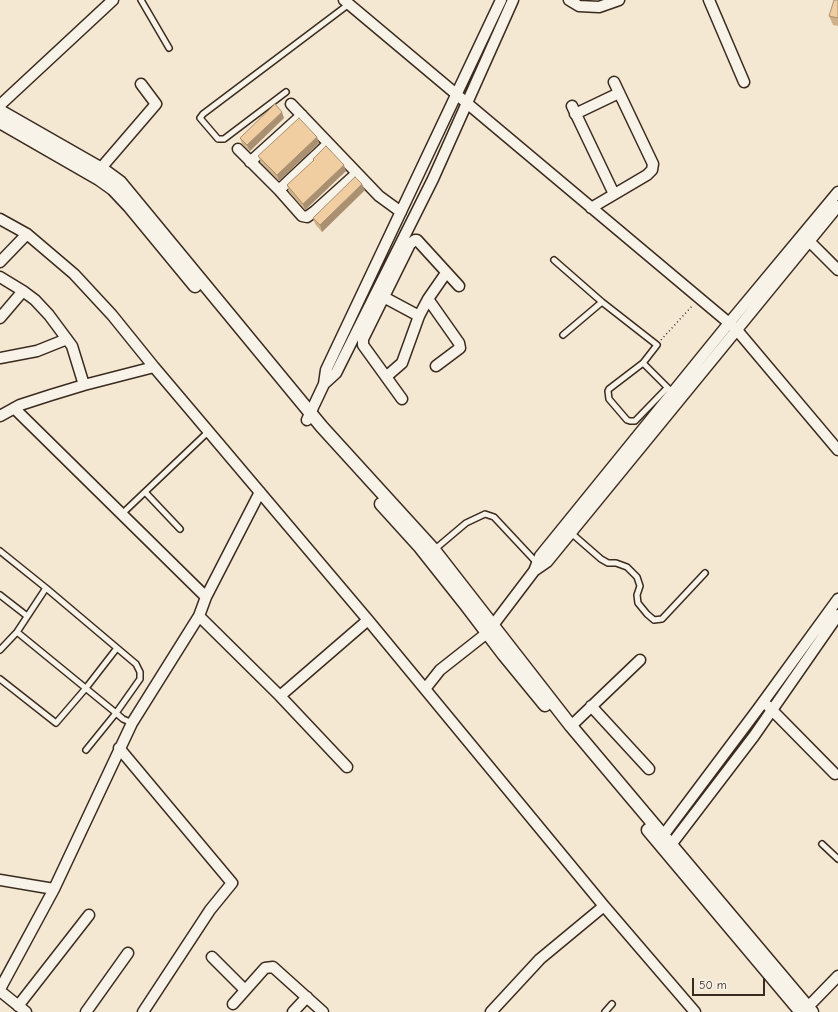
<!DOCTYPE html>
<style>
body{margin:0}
#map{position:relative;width:838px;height:1012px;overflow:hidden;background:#f5e8d3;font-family:"Comic Neue",sans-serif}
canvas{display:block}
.scale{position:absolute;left:692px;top:978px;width:73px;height:18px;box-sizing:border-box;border:2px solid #3b2a1e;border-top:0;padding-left:5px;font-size:12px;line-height:14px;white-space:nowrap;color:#3b2a1e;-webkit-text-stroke:3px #f7f3e8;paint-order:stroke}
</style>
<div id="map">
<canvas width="838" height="1012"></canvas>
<div class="scale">50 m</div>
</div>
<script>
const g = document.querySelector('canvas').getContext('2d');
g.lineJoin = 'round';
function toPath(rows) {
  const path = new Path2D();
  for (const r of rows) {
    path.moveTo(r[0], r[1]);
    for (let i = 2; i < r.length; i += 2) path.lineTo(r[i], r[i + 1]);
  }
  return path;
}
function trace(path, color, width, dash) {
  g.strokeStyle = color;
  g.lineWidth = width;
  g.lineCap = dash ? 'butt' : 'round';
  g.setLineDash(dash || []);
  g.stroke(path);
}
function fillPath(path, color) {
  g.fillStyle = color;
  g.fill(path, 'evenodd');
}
const service = toPath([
 [141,0,169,48],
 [286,92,224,139,218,139,200,118,203,114,349,4],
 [554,260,602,302,657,345,643,363,609,389,608,391,609,399,627,420,630,421,635,421,667,388],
 [563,335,602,302],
 [643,363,669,389],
 [145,492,180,529],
 [126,510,209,431],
 [570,532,601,559,608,563,616,563,627,567,637,577,640,586,637,595,638,603,647,614,654,620,662,619,705,573],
 [434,550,466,523,485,514,494,517,537,563],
 [0,551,46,588,136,664,140,672,140,679,116,713,86,750],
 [0,595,27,616],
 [17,632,116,713,123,719,132,723],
 [0,650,17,632,46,588],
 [0,679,56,723,86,688,117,648],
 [822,844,838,859],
 [605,1012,612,1004]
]);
const minor = toPath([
 [344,0,729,323,736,329,838,450],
 [569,0,579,6,599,7,619,0],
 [709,0,744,82],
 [291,104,379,196,401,212],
 [0,105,113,0],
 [572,106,614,194],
 [575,114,619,93],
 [238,149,279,190,302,216,307,217,315,211,356,174],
 [250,162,302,115],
 [101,168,156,104,141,84],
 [279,190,328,144],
 [591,208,647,175,652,170,653,164,614,82],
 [0,219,27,234,74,274,112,315,154,367,368,620,604,906,695,1012],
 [809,241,838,270],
 [0,262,27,234],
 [0,277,23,291,35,300,49,315,72,346,84,385],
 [378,294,419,316],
 [428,299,459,343,460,348,436,366],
 [0,318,23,291],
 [0,358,37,351,67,339],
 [387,376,402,363,419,316,428,299,446,273],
 [324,384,336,373,433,179,513,0],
 [402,399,363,345,363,339,410,244,415,240,417,240,459,286],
 [14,408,206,597],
 [0,416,20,405,51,395,84,385,154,367],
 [307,420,324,384,326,370,501,0],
 [534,571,540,556,729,323,838,192],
 [199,616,280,696,347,767],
 [425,689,440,670,487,633,534,571,547,562,838,206],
 [280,696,368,620],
 [591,706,649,769],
 [768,706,835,774],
 [571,726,640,660],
 [119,748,232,883,210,910,143,1012],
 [659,841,758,709,838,599],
 [667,850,754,736,838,615],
 [0,880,54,889],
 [212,957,245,990],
 [0,989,54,889,132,723,199,616,206,597,260,492],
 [0,991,26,1012],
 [233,1004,265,968,273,967,323,1012],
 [18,1006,89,915],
 [86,1012,128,953],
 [293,1012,307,997],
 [491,1012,540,959,604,906],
 [803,1012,838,976]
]);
const tertiary = toPath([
 [0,111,105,171,120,182,322,427,434,550,571,726,812,1012],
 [0,122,99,179,113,189,129,206,195,286],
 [381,504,420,547,466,605,504,655,545,705],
 [648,830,801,1012]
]);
trace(service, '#3b2a1e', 8);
trace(minor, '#3b2a1e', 13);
trace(tertiary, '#3b2a1e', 15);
trace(toPath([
 [661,340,692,306]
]), '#3b2a1e', 1.5, [1, 3]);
trace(service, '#f7f3e8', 5);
trace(minor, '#f7f3e8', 10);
trace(tertiary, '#f7f3e8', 12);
fillPath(toPath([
 [838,0,838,26,833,25,829,16],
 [284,118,250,151,242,144,240,138],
 [317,137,319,143,279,181,261,162,258,156],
 [313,159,346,171,305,210,289,192,287,185,313,161],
 [365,190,322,232,315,224,313,218]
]), '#cfb18b');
fillPath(toPath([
 [282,112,284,118,250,151,247,145],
 [317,137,319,143,279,181,277,175],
 [344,165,346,171,305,210,303,204],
 [362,184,365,190,322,232,320,225]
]), '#a99071');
const building = toPath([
 [834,0,838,0,838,18,829,16,834,0],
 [275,104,282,112,247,145,240,138,275,104],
 [299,118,317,137,277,175,258,156,299,118],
 [326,146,344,165,303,204,287,185,314,160,313,159,326,146],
 [355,177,362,184,320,225,313,218,355,177]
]);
fillPath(building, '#f1cea2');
trace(building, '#a99071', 1);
</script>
